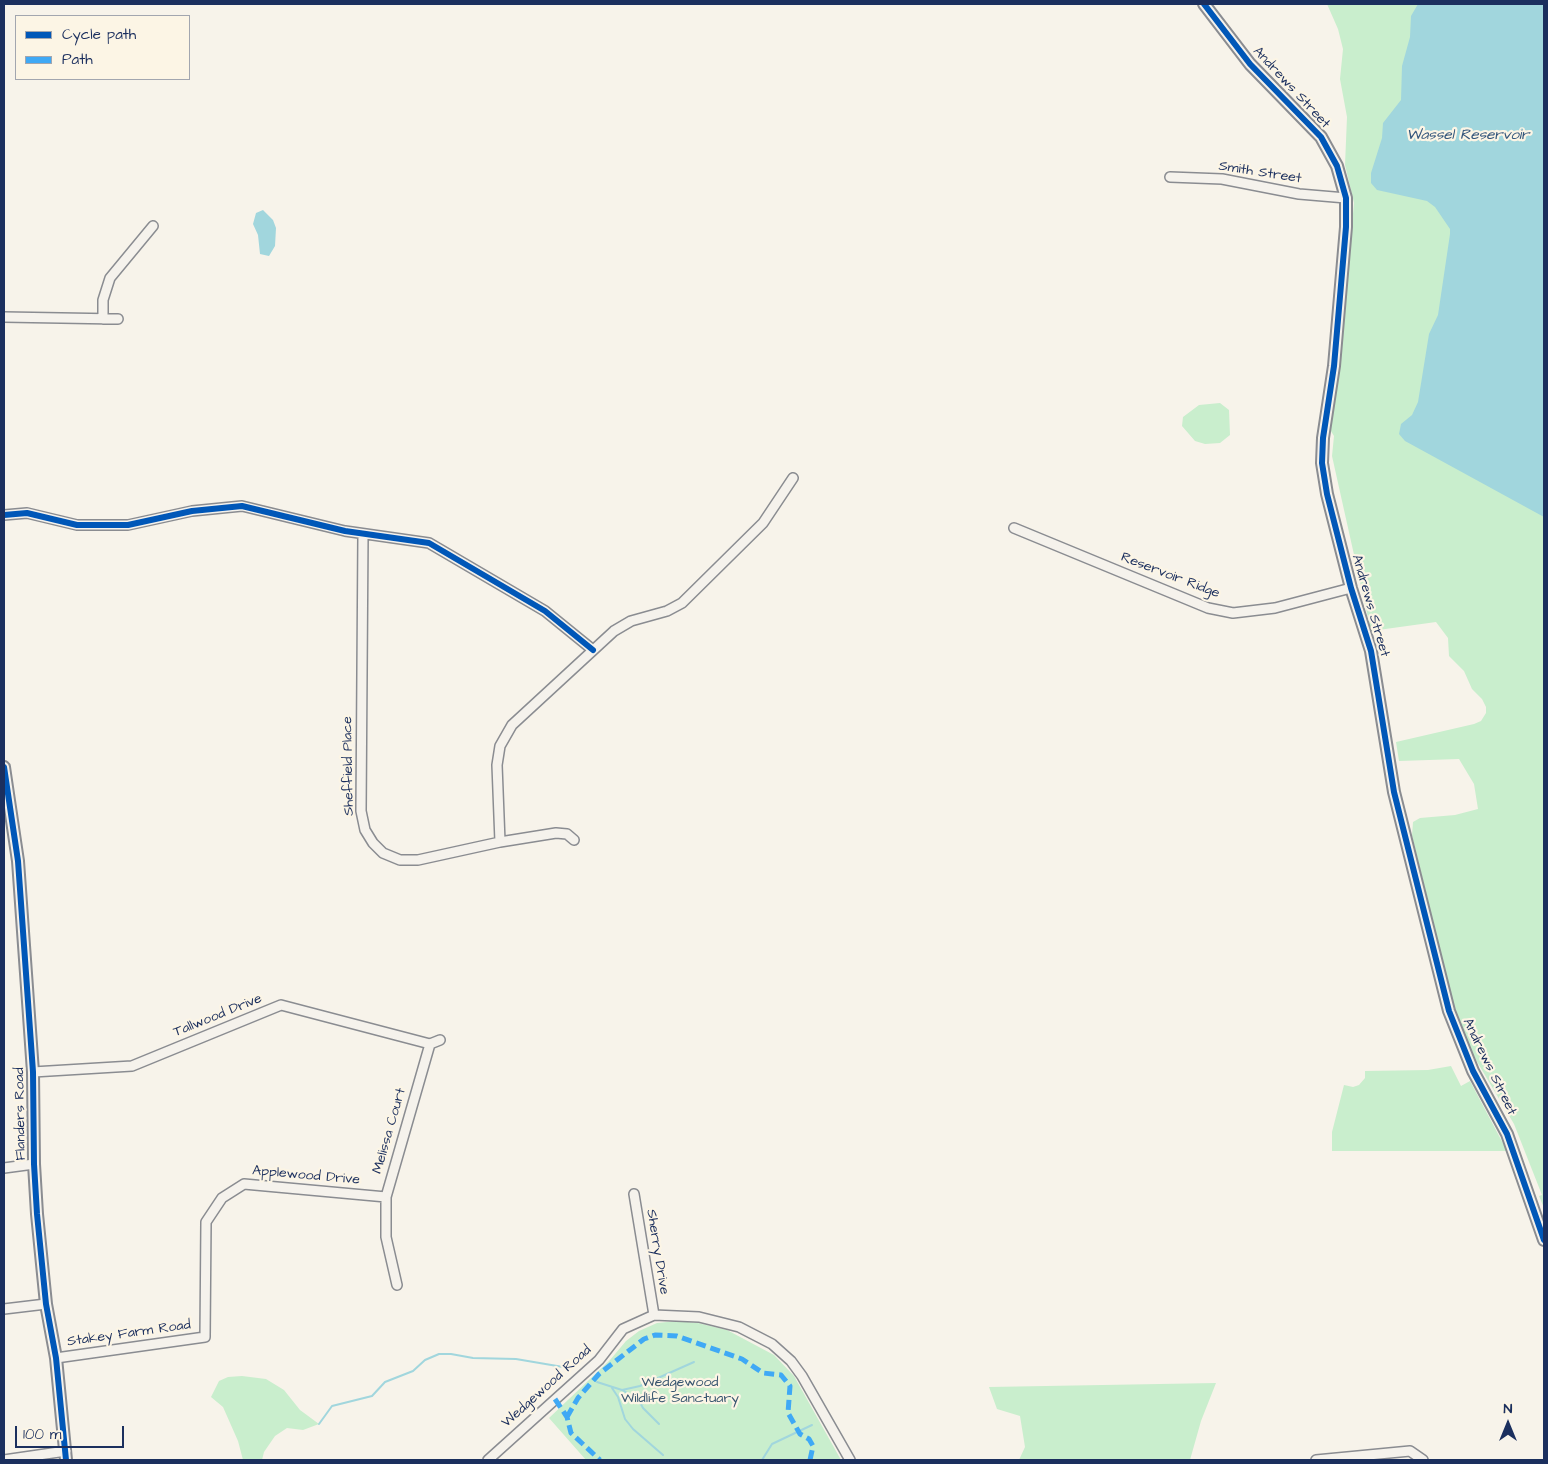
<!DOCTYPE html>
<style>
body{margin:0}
#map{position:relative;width:1548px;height:1464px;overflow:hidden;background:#f7f3ea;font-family:"Architects Daughter",sans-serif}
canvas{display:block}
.frame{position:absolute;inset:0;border:5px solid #1b2f5e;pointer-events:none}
.legend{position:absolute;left:15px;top:15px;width:175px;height:65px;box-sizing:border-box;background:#fcf5e5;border:1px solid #a2a6af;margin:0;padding:6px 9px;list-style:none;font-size:15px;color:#1b2f5e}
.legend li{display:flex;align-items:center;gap:10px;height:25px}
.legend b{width:25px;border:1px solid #a2a6af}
.north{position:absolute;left:1483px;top:1399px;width:50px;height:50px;-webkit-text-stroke:4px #fcf5e5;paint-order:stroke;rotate:0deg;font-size:14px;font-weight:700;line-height:20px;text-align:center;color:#1b2f5e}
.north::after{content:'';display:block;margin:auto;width:18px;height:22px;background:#1b2f5e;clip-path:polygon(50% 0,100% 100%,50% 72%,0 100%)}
.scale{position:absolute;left:15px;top:1426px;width:109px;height:22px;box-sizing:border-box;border:2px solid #1b2f5e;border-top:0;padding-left:6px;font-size:15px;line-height:18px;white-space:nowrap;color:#1b2f5e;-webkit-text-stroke:4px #fcf5e5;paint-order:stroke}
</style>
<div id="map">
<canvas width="1548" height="1464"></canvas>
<div class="frame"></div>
<ul class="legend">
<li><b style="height:6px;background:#0057b8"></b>Cycle path</li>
<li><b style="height:6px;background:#3fa9f5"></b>Path</li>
</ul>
<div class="north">N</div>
<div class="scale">100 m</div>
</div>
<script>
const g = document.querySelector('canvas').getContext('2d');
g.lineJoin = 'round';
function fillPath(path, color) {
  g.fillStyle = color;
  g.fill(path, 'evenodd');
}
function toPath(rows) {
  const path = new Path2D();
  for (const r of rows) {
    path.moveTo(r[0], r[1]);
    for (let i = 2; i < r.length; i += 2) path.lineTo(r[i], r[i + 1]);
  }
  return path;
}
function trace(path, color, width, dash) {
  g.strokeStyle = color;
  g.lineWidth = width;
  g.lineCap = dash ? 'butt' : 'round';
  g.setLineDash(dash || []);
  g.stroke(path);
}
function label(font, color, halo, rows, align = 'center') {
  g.font = font + ' "Architects Daughter",sans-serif';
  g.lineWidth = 4.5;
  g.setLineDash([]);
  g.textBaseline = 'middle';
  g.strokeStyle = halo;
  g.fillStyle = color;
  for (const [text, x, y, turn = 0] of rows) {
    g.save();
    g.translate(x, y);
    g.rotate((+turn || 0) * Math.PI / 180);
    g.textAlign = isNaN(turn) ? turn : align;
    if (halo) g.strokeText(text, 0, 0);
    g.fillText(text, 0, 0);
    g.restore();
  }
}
fillPath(toPath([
 [1327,4,1544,4,1544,1208,1539,1196,1542,1195,1514,1124,1476,1060,1457,1019,1412,836,1413,822,1420,818,1455,815,1478,809,1474,784,1459,759,1399,761,1396,742,1474,724,1481,721,1486,713,1486,707,1482,699,1472,689,1464,671,1449,656,1448,638,1436,622,1371,631,1332,456,1334,436,1329,428,1345,300,1354,203,1345,165,1347,117,1340,79,1343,49,1338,29],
 [1220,403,1229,410,1230,435,1220,443,1205,444,1195,441,1182,426,1183,417,1199,405],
 [1451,1066,1461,1086,1470,1081,1507,1151,1332,1151,1332,1132,1344,1085,1353,1087,1359,1085,1365,1078,1365,1071,1428,1070],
 [677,1321,698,1323,727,1330,774,1355,794,1376,841,1460,586,1460,549,1418,610,1360,626,1341,639,1331,657,1323],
 [242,1376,266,1379,284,1390,300,1410,319,1424,303,1430,287,1428,275,1436,264,1452,262,1460,243,1460,238,1441,223,1407,211,1397,219,1381,228,1377],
 [1216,1383,1201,1421,1190,1460,1019,1460,1025,1447,1020,1416,997,1409,989,1387]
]), '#c9eecd');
fillPath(toPath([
 [1418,4,1544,4,1544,517,1405,441,1399,434,1401,424,1412,415,1418,402,1429,334,1438,315,1450,234,1450,229,1435,207,1427,201,1377,190,1371,183,1371,173,1382,138,1383,123,1401,100,1402,66,1410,37,1411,16],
 [263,210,273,220,276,228,275,246,269,256,260,254,258,235,253,224,256,213]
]), '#a1d6dd');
trace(toPath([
 [597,1382,622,1390,640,1386,694,1362],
 [612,1388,618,1397,625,1419,633,1429,663,1455],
 [622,1390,638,1399,643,1408,659,1424],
 [319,1424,332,1406,372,1396,385,1382,413,1371,425,1360,439,1354,451,1354,473,1358,516,1359,569,1368],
 [762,1460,772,1444,812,1425]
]), '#a1d6dd', 2);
const minor = toPath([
 [1170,177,1222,179,1299,194,1346,198],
 [4,317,118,319],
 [103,319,103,300,110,278,153,226],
 [4,515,27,513,77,525,128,525,192,511,242,506,345,531,429,543,545,611,593,650],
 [1014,528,1208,608,1233,613,1275,608,1351,588],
 [363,534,361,811,365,830,373,843,383,853,400,860,418,860,500,842,556,833,567,834,574,840],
 [500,842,497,765,500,746,512,725,614,631,631,621,667,611,682,603,763,523,793,478],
 [33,1072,132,1066,281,1005,430,1044,440,1040],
 [4,1168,34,1164],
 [634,1194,654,1315],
 [397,1285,386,1237,386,1197,430,1044],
 [4,1309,46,1304],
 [56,1358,205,1337,206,1222,222,1198,244,1184,386,1197],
 [4,1460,66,1451],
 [488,1460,599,1360,623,1329,654,1315,699,1317,739,1327,772,1344,791,1361,802,1376,850,1460],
 [1316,1460,1410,1451,1423,1460]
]);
const tertiary = toPath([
 [1204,4,1250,64,1321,137,1337,166,1346,198,1346,227,1334,366,1323,438,1322,463,1327,494,1351,588,1371,651,1394,792,1449,1011,1473,1071,1507,1134,1544,1240],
 [4,767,18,861,33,1072,34,1164,37,1214,46,1304,56,1358,66,1460]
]);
trace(minor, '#8a8c91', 12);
trace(tertiary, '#8a8c91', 14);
trace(minor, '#f5f2ec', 9);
trace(tertiary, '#f5f2ec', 10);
trace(toPath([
 [555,1399,567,1417,571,1433,600,1460],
 [567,1417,578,1398,599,1374,644,1339,655,1335,677,1336,742,1359,763,1373,781,1375,790,1386,788,1413,800,1434,809,1439,813,1446,810,1460]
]), '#3fa9f5', 5, [10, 5]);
trace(toPath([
 [1204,4,1250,64,1321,137,1337,166,1346,198,1346,227,1334,366,1323,438,1322,463,1327,494,1351,588,1371,651,1394,792,1449,1011,1473,1071,1507,1134,1544,1240],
 [4,515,27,513,77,525,128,525,192,511,242,506,345,531,429,543,545,611,593,650],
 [4,767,18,861,33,1072,34,1164,37,1214,46,1304,56,1358,66,1460]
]), '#0057b8', 6);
label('14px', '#1b2f5e', '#fcf5e5', [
 ["Andrews Street",1291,88,47],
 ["Smith Street",1260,173,9],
 ["Reservoir Ridge",1170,576,21],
 ["Andrews Street",1370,606,74],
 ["Sheffield Place",349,766,-91],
 ["Tallwood Drive",218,1016,-22],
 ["Andrews Street",1489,1067,64],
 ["Flanders Road",21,1114,-91],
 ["Melissa Court",390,1131,-74],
 ["Applewood Drive",306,1176,5],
 ["Sherry Drive",657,1252,81],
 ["Stakey Farm Road",129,1334,-8],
 ["Wedgewood Road",547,1387,-42]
]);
label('14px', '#36546f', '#fcf5e5', [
 ["Wedgewood",680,1383],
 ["Wildlife Sanctuary",680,1399]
]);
label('italic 15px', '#33567c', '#fcf5e5', [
 ["Wassel Reservoir",1468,136]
]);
</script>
